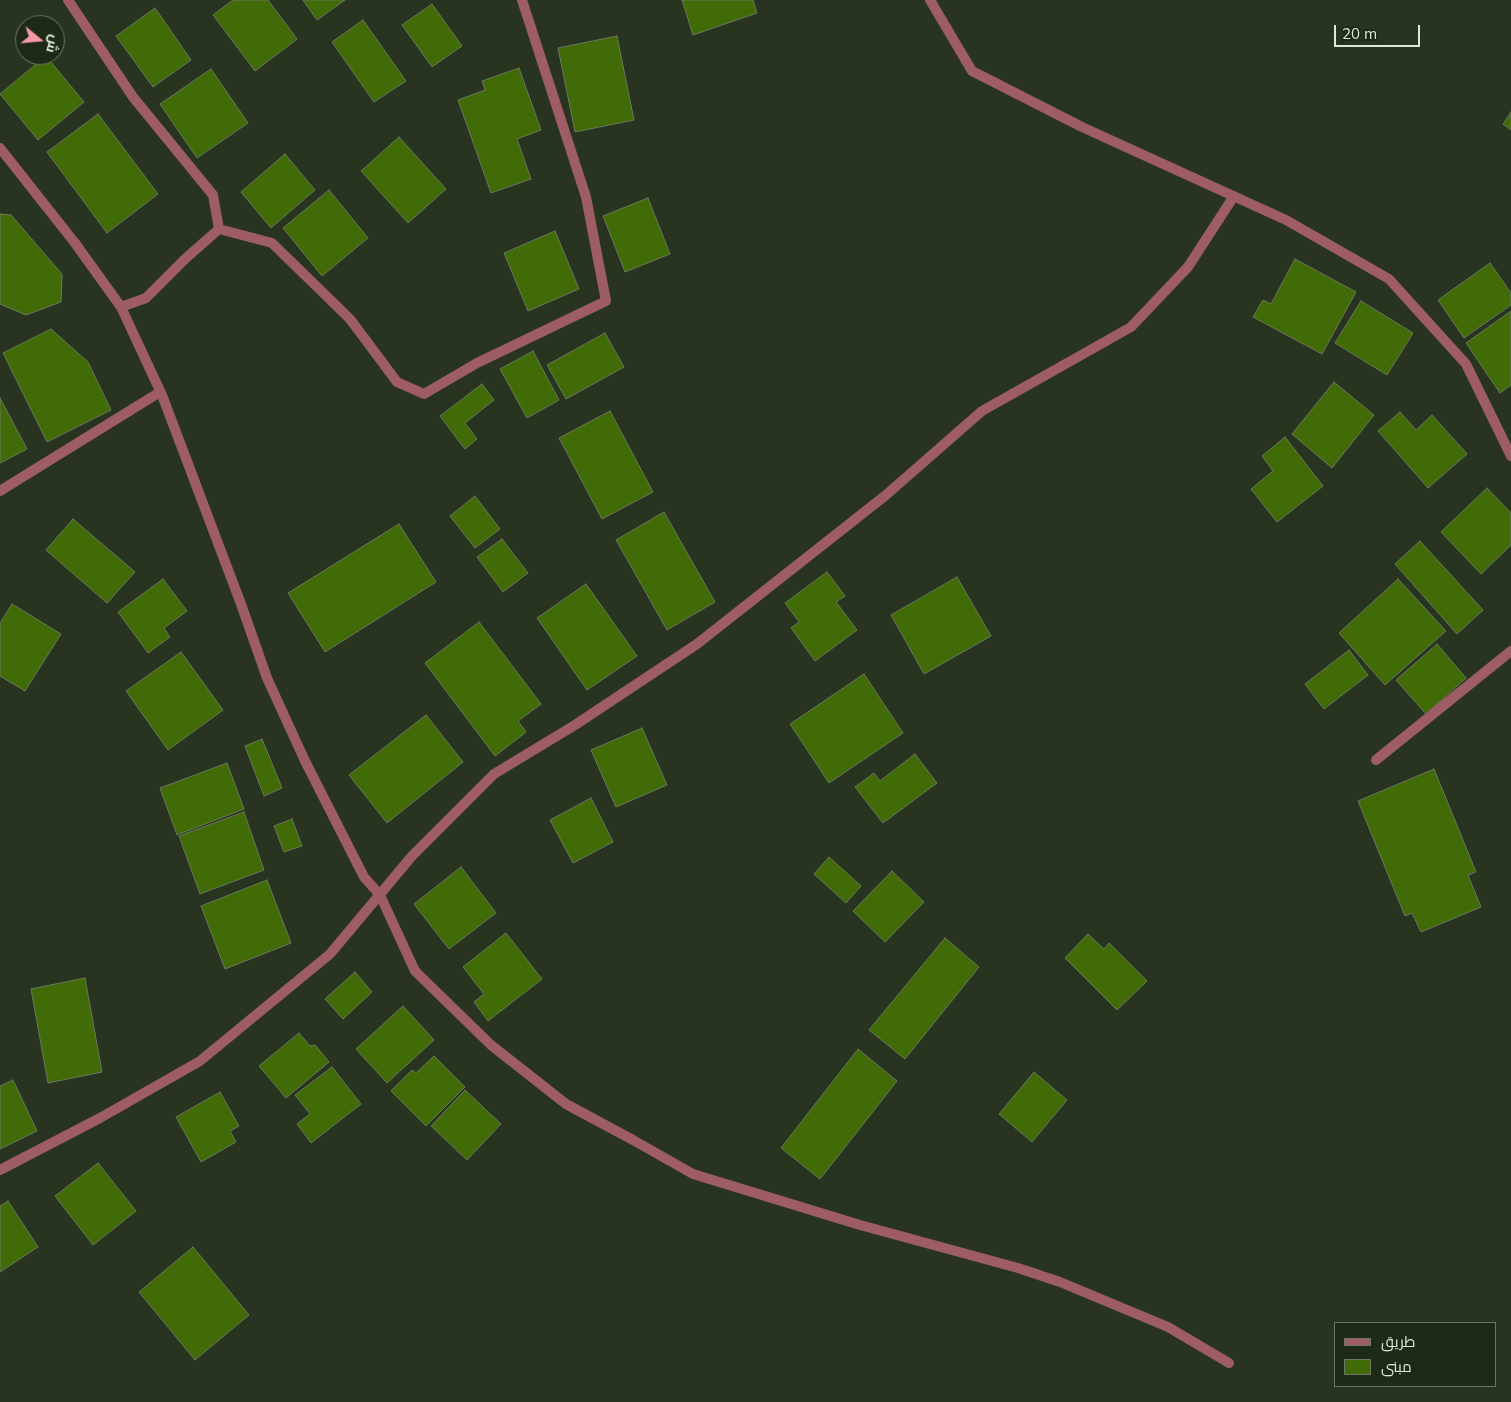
<!DOCTYPE html>
<meta charset="utf-8">
<style>
body{margin:0}
#map{position:relative;width:1511px;height:1402px;overflow:hidden;background:#28341f;font-family:Mulish,Cairo,sans-serif}
canvas{display:block}
.legend{position:absolute;left:1334px;top:1322px;width:162px;height:65px;box-sizing:border-box;background:#1f2a16;border:1px solid #6c7664;margin:0;padding:6px 9px;list-style:none;font-size:15px;color:#dfe7d9}
.legend li{display:flex;align-items:center;gap:10px;height:25px}
.legend b{width:25px;border:1px solid #6c7664}
.north{position:absolute;left:15px;top:15px;width:50px;height:50px;box-sizing:border-box;background:#1f2a16;border:1px solid #6c7664;border-radius:50%;rotate:107deg;font-size:14px;font-weight:700;line-height:20px;text-align:center;color:#dfe7d9}
.north::after{content:'';display:block;margin:auto;width:18px;height:22px;background:#f49aa6;clip-path:polygon(50% 0,100% 100%,50% 72%,0 100%)}
.scale{position:absolute;left:1334px;top:25px;width:86px;height:22px;box-sizing:border-box;border:2px solid #dfe7d9;border-top:0;padding-left:6px;font-size:15px;line-height:18px;white-space:nowrap;color:#dfe7d9;-webkit-text-stroke:4px #1f2a16;paint-order:stroke}
</style>
<div id="map">
<canvas width="1511" height="1402"></canvas>
<ul class="legend">
<li><b style="height:6px;background:#9e5d66"></b>طريق</li>
<li><b style="height:14px;background:#406b06"></b>مبنى</li>
</ul>
<div class="north">ش</div>
<div class="scale">20 m</div>
</div>
<script>
const g = document.querySelector('canvas').getContext('2d');
g.lineJoin = 'round';
function fillPath(path, color) {
  g.fillStyle = color;
  g.fill(path, 'evenodd');
}
function toPath(rows) {
  const path = new Path2D();
  for (const r of rows) {
    path.moveTo(r[0], r[1]);
    for (let i = 2; i < r.length; i += 2) path.lineTo(r[i], r[i + 1]);
  }
  return path;
}
function trace(path, color, width, dash) {
  g.strokeStyle = color;
  g.lineWidth = width;
  g.lineCap = dash ? 'butt' : 'round';
  g.setLineDash(dash || []);
  g.stroke(path);
}
const building = toPath([
 [233,0,268,0,297,39,255,71,213,15,233,0],
 [303,0,345,0,317,20,303,0],
 [682,0,753,0,757,13,693,35,682,0],
 [432,4,462,46,432,67,402,25,432,4],
 [155,8,191,60,153,87,116,36,155,8],
 [363,20,406,81,374,102,332,42,363,20],
 [617,36,634,120,575,132,558,48,617,36],
 [46,56,84,102,38,140,0,94,46,56],
 [519,68,541,130,517,139,531,179,491,193,458,100,485,90,482,81,519,68],
 [211,69,248,123,197,158,160,104,211,69],
 [1511,112,1511,130,1503,124,1511,112],
 [98,114,158,194,107,233,47,152,98,114],
 [399,137,446,189,408,223,361,171,399,137],
 [285,154,315,190,271,228,241,192,285,154],
 [329,190,368,238,322,276,283,228,329,190],
 [648,198,670,254,625,272,603,216,648,198],
 [0,214,11,215,62,274,61,302,26,315,0,304,0,214],
 [555,231,579,289,528,311,504,253,555,231],
 [1295,259,1356,292,1322,354,1253,317,1263,300,1271,304,1295,259],
 [1490,263,1511,293,1511,305,1464,338,1438,300,1490,263],
 [1361,301,1413,333,1387,375,1335,343,1361,301],
 [1511,311,1511,385,1500,393,1466,343,1511,311],
 [51,329,88,362,111,410,47,442,3,353,51,329],
 [605,333,624,367,566,399,547,365,605,333],
 [533,351,559,400,527,418,500,369,533,351],
 [1334,382,1374,415,1332,468,1292,434,1334,382],
 [482,384,494,400,465,423,477,439,465,449,440,416,482,384],
 [0,398,27,449,0,463,0,398],
 [610,411,653,492,602,519,559,438,610,411],
 [1400,412,1416,430,1432,415,1467,454,1428,488,1378,431,1400,412],
 [1285,437,1323,486,1277,522,1251,489,1273,471,1262,456,1285,437],
 [1487,488,1511,513,1511,545,1481,574,1441,532,1487,488],
 [475,496,500,529,475,548,450,516,475,496],
 [664,512,715,602,667,630,616,540,664,512],
 [73,519,135,572,107,603,46,550,73,519],
 [399,524,436,582,325,652,288,593,399,524],
 [502,539,528,573,503,592,477,557,502,539],
 [1420,541,1483,610,1457,634,1395,564,1420,541],
 [827,572,845,596,836,602,857,630,815,661,791,628,799,622,785,603,827,572],
 [957,577,991,636,924,674,891,615,957,577],
 [163,579,187,611,164,628,170,637,148,653,118,612,163,579],
 [1398,579,1446,631,1385,685,1339,633,1398,579],
 [586,584,637,656,587,690,537,618,586,584],
 [12,604,61,634,25,691,0,676,0,623,12,604],
 [479,622,541,704,518,721,526,732,495,756,425,663,479,622],
 [1437,644,1466,678,1426,714,1396,680,1437,644],
 [1349,650,1368,675,1324,709,1305,684,1349,650],
 [181,652,223,710,168,750,126,691,181,652],
 [864,674,903,733,829,783,790,724,864,674],
 [426,715,463,762,387,823,349,775,426,715],
 [642,728,667,785,616,807,591,750,642,728],
 [262,739,282,788,264,796,245,746,262,739],
 [915,754,937,783,883,823,855,787,874,773,880,781,915,754],
 [227,763,244,809,177,835,160,788,227,763],
 [1434,769,1476,872,1468,875,1481,907,1421,932,1412,913,1405,916,1358,801,1434,769],
 [591,798,613,842,573,863,550,820,591,798],
 [244,812,264,870,200,894,179,836,244,812],
 [292,819,302,846,284,852,274,826,292,819],
 [829,857,861,886,846,903,814,874,829,857],
 [461,867,496,913,449,949,414,904,461,867],
 [892,871,924,902,885,942,853,911,892,871],
 [267,880,291,943,225,969,201,906,267,880],
 [506,933,542,979,488,1021,474,1002,484,994,463,967,506,933],
 [1088,934,1104,949,1109,943,1147,981,1117,1010,1065,958,1088,934],
 [945,938,979,967,905,1059,869,1030,945,938],
 [355,972,372,992,343,1019,325,999,355,972],
 [85,978,102,1072,48,1083,31,989,85,978],
 [403,1006,434,1040,387,1083,356,1049,403,1006],
 [299,1033,310,1046,315,1045,329,1062,286,1098,259,1066,299,1033],
 [858,1049,897,1081,820,1179,781,1148,858,1049],
 [434,1056,465,1087,426,1126,391,1091,412,1070,416,1073,434,1056],
 [332,1067,361,1104,311,1143,297,1124,310,1114,295,1095,332,1067],
 [1034,1072,1067,1100,1032,1142,999,1114,1034,1072],
 [13,1080,37,1131,0,1149,0,1086,13,1080],
 [465,1090,501,1124,467,1160,431,1126,465,1090],
 [220,1092,239,1126,230,1131,236,1142,201,1162,176,1117,220,1092],
 [98,1163,136,1211,93,1245,55,1196,98,1163],
 [8,1201,38,1247,0,1272,0,1206,8,1201],
 [193,1247,249,1315,195,1360,139,1292,193,1247]
]);
fillPath(building, '#406b06');
trace(building, '#6b7860', 1);
trace(toPath([
 [68,0,133,97,213,195,219,229],
 [930,0,972,71,1082,127,1286,220,1389,279,1466,364,1511,456],
 [0,148,75,243,121,307,162,395,241,604,267,678,305,761,364,877,380,895,415,971,491,1045,566,1104,633,1140,693,1174,860,1225,1018,1268,1060,1282,1168,1327,1229,1363],
 [121,307,146,298,185,259,219,229,272,243,350,319,397,382,424,394,477,363,606,301,586,197,522,0],
 [0,491,160,392],
 [1376,760,1511,651],
 [0,1170,100,1118,200,1061,330,954,412,856,494,774,575,725,697,644,886,495,982,411,1131,327,1188,267,1234,196]
]), '#9e5d66', 10);
</script>
